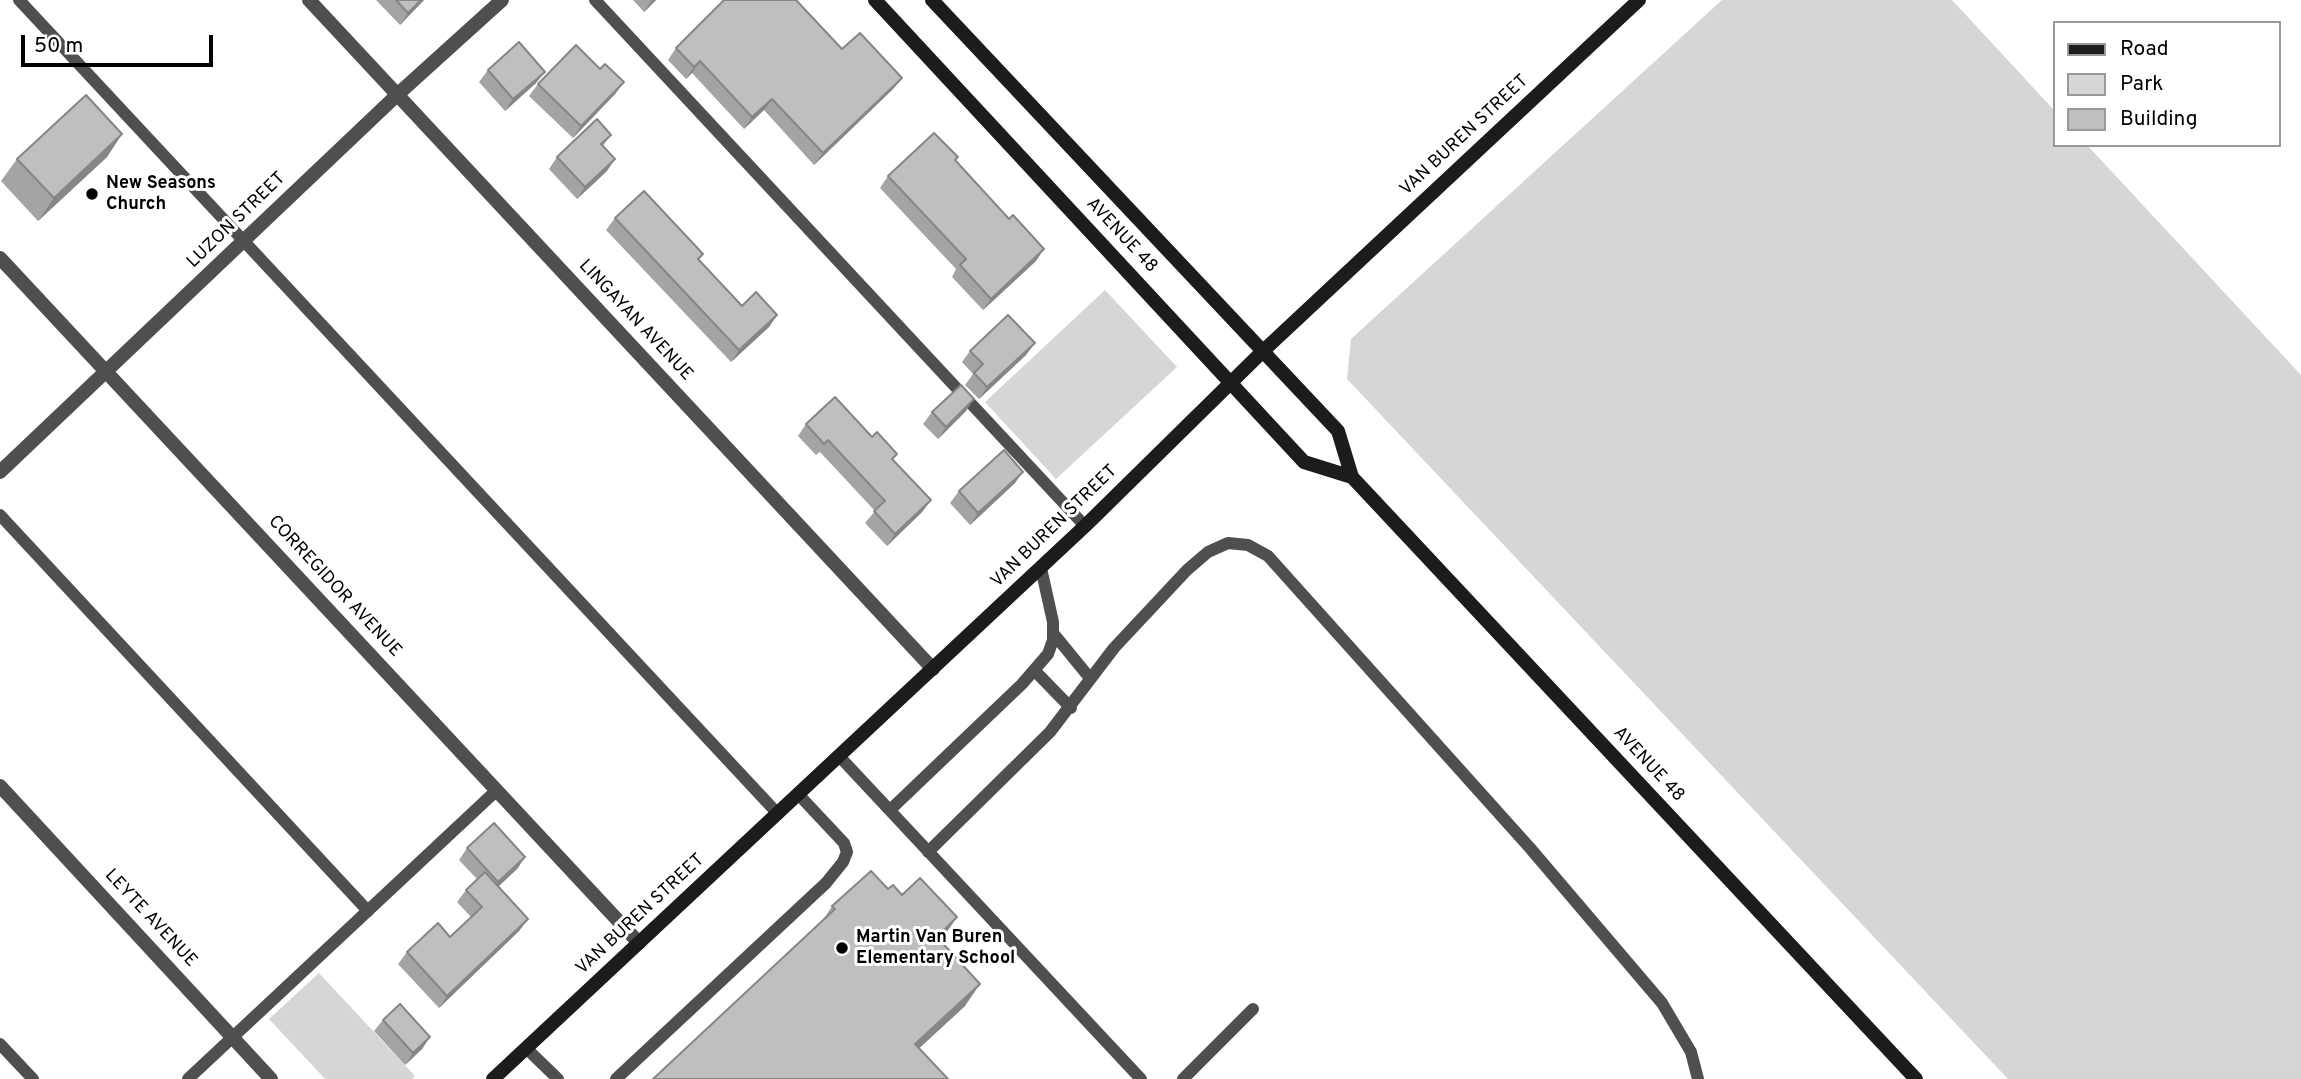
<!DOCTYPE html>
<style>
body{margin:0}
#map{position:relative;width:2301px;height:1079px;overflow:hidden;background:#fff;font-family:Overpass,sans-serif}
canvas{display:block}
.legend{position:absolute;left:2053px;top:21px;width:228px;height:126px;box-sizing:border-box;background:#fff;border:2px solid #999;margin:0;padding:9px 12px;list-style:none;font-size:21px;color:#000}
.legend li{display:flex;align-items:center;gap:14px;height:35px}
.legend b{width:35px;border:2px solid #999}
.scale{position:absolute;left:21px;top:35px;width:192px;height:32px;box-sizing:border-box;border:4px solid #000;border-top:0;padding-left:9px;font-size:21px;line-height:24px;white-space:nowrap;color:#000;-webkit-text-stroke:5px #fff;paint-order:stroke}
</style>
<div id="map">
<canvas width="2301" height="1079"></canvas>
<ul class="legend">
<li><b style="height:9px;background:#1c1c1c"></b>Road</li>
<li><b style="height:19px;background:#d6d6d6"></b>Park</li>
<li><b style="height:19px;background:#bfbfbf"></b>Building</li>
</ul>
<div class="scale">50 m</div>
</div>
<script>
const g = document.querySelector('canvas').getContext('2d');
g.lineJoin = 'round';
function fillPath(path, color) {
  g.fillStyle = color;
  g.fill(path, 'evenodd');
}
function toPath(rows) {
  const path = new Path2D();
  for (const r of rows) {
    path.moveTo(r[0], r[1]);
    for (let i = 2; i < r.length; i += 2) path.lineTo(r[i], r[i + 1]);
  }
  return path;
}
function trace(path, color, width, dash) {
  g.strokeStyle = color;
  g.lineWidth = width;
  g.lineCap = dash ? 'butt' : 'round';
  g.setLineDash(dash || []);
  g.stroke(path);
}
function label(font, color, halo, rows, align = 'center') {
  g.font = font + ' Overpass,sans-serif';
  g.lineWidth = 6;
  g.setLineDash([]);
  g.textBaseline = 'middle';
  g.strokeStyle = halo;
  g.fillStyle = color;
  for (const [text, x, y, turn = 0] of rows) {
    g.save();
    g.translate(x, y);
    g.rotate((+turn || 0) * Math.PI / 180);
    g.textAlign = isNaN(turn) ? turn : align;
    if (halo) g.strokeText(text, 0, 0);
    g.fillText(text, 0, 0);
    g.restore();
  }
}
fillPath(toPath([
 [1722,0,1952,0,2054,110,2054,145,2087,145,2301,375,2301,1079,2008,1079,1347,379,1351,339],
 [1105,290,1177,367,1056,479,985,402],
 [319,973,415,1076,412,1079,325,1079,269,1019]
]), '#d6d6d6');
trace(toPath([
 [19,0,778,814],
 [595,0,1085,526],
 [0,515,368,911],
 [1053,633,1089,677],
 [1035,671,1071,708],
 [839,756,1141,1079],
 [890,810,1022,684,1048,654,1053,640,1053,622,1041,568],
 [928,852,1050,732,1114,648,1187,570,1208,552,1228,543,1248,545,1268,556,1530,848,1662,1003,1691,1052,1698,1079],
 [0,1044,33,1079],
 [526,1048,558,1079],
 [188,1079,497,790],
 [616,1079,826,883,843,862,847,852,844,843,798,794],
 [1183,1079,1253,1009]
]), '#4f4f4f', 12);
trace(toPath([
 [309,0,933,669],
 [0,258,639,943],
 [0,472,397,95,502,0],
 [0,786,271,1079]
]), '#4f4f4f', 14);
trace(toPath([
 [875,0,1304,462,1352,477],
 [932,0,1338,431,1352,477,1916,1079],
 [493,1079,1085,526,1262,352,1639,0]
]), '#1c1c1c', 14);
fillPath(toPath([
 [376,0,424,0,400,25],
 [633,0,656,0,644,12],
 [676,48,842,49,902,78,893,89,814,165,764,110,744,129,692,73,686,79,668,60],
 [600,69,624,82,615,94,573,138,529,96,538,84],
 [488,70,536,83,505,111,479,82],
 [122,134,107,157,38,221,1,181,17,159],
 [611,135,603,146,607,171,577,199,549,169,557,157],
 [955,161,1036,261,983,310,952,277,956,269,880,188,888,176],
 [615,218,703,254,699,260,742,306,777,315,769,327,731,362,606,230],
 [970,351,1026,355,979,399,965,385,973,374,962,362],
 [966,411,938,439,923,424,932,412],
 [806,424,893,460,931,500,922,512,887,546,865,523,875,511,820,452,816,455,798,436],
 [1015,483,970,525,950,503,959,491],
 [467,848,525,857,517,869,498,887,528,919,519,931,439,1008,398,964,407,952,450,937,471,917,457,902,466,890,477,879,459,860],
 [888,889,957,917,940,941,965,1006,919,1048,653,1079,822,922,832,906],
 [383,1020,430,1037,422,1049,405,1065,374,1031]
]), '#a4a4a4');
fillPath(toPath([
 [421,0,424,0,400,25,408,13],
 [652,0,656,0,644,12],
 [700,61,692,73,686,79,694,67],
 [545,72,536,83,505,111,513,99],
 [902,78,893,89,814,165,823,153],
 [624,82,615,94,573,138,581,126],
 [772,99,764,110,744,129,752,117],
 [122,134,107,157,38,221,54,198],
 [615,159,607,171,577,199,585,187],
 [1044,249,1036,261,983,310,991,299],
 [777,315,769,327,731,362,739,350],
 [1035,343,1026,355,979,399,987,387],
 [974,399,966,411,938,439,946,427],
 [1023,472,1015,483,970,525,978,513],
 [931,500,922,512,887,546,895,534],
 [525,857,517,869,490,894,498,882],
 [957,917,942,939,921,959,937,937],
 [528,919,519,931,439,1008,447,996],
 [980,984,965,1006,900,1066,915,1044],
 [430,1037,422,1049,405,1065,413,1053]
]), '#868686');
const building = toPath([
 [396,0,421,0,408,13,396,0],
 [724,0,796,0,842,49,860,33,902,78,823,153,772,99,752,117,700,61,694,67,676,48,724,0],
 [519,42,545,72,513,99,488,70,519,42],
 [576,45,600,69,605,64,624,82,581,126,538,84,576,45],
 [86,95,122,134,54,198,17,159,86,95],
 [597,119,611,135,601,144,615,159,585,187,557,157,597,119],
 [934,133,958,157,955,160,1009,219,1013,215,1044,249,991,299,960,265,966,259,888,176,934,133],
 [644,191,703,254,698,259,742,306,756,292,777,315,739,350,615,218,644,191],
 [1008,315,1035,343,987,387,974,373,983,364,970,351,1008,315],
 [961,385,974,399,946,427,932,412,961,385],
 [835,397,872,437,877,432,897,454,892,459,931,500,895,534,874,511,885,501,828,440,824,444,806,424,835,397],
 [1004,450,1023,472,978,513,959,491,1004,450],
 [494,823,525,857,498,882,467,848,494,823],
 [871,871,888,889,893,885,902,895,920,878,957,917,937,937,980,984,915,1044,948,1079,653,1079,835,909,832,906,871,871],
 [485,872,528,919,447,996,407,952,438,923,450,937,482,907,466,890,485,872],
 [400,1004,430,1037,413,1053,383,1020,400,1004]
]);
fillPath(building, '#bfbfbf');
trace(building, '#868686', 2);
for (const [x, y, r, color] of [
 [92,194,7,"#000"],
 [842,948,7,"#000"]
]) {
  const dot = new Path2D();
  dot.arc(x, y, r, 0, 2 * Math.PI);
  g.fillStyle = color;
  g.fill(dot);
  trace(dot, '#fff', 2.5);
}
label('18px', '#000', '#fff', [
 ["VAN BUREN STREET",1465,136,-43],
 ["LUZON STREET",237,221,-44],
 ["AVENUE 48",1121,236,47],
 ["LINGAYAN AVENUE",635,321,47],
 ["VAN BUREN STREET",1055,527,-44],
 ["CORREGIDOR AVENUE",334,587,47],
 ["AVENUE 48",1648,765,47],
 ["VAN BUREN STREET",641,915,-43],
 ["LEYTE AVENUE",150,919,47]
]);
label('bold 18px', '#000', '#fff', [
 ["New Seasons",106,184],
 ["Church",106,205],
 ["Martin Van Buren",856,938],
 ["Elementary School",856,959]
], 'left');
</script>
